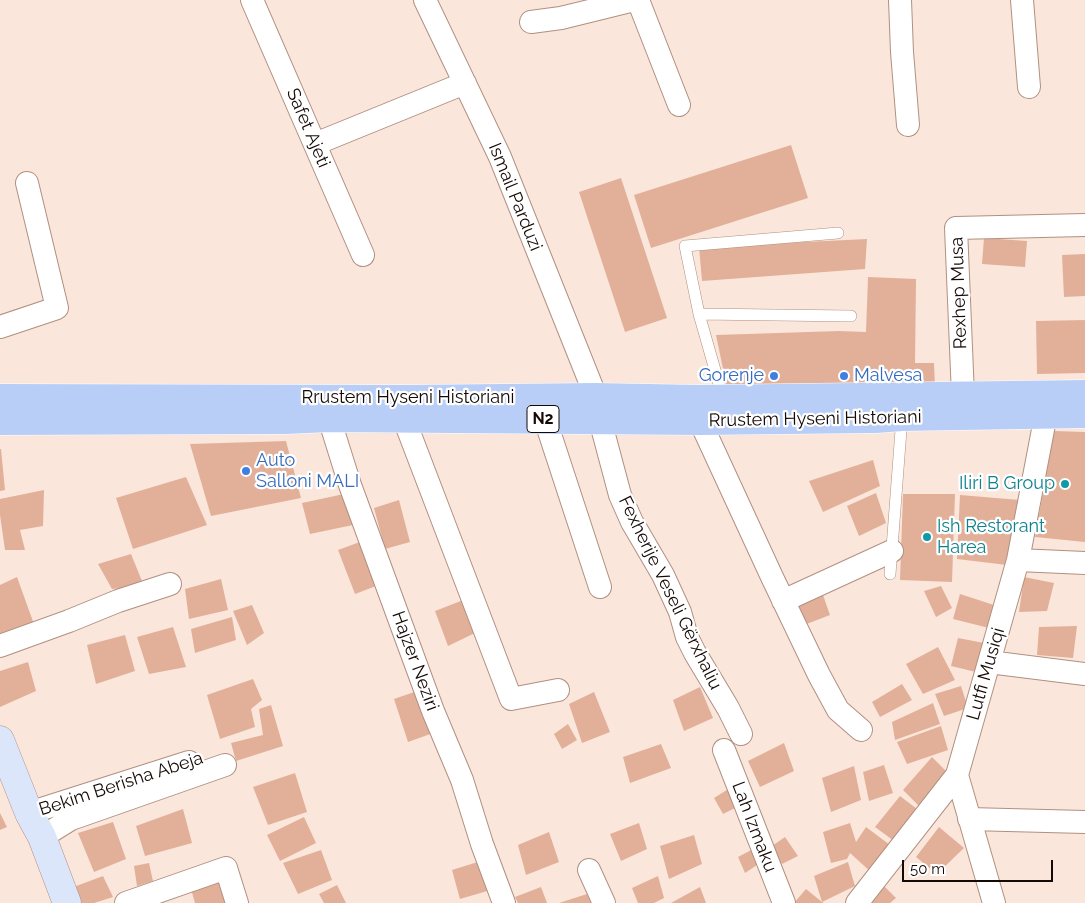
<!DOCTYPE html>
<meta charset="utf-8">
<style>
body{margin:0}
#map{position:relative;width:1085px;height:903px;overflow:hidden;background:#fbe6db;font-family:Raleway,sans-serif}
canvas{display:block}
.scale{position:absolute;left:902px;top:860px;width:151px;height:22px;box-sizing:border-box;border:2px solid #140905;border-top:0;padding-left:6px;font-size:15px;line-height:18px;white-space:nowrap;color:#140905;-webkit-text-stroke:4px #fff;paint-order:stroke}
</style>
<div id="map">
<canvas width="1085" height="903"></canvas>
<div class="scale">50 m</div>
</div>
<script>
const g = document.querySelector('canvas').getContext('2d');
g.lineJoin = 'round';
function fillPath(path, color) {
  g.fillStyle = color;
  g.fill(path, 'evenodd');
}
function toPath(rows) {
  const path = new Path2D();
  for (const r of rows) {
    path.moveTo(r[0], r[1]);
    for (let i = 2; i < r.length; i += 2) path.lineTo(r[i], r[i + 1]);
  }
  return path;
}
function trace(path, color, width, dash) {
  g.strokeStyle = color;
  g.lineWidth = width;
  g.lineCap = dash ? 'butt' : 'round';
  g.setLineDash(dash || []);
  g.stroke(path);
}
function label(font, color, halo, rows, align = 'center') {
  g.font = font + ' Raleway,sans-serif';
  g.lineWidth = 4.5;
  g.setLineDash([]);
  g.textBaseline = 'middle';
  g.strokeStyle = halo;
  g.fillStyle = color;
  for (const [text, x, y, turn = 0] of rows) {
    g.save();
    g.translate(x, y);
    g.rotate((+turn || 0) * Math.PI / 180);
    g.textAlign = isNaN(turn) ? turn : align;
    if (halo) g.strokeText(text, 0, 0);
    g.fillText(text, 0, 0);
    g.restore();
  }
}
fillPath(toPath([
 [791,145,808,198,651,248,634,195],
 [621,178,667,318,625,332,579,192],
 [984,238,1027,241,1025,267,982,264],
 [867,239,865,269,702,281,699,247],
 [1085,254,1085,296,1064,297,1062,255],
 [868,277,916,279,915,363,934,363,935,387,727,388,716,335,839,331,866,332],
 [1085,320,1085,373,1037,374,1036,321],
 [1054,431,1085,432,1085,542,1035,537],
 [286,441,301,498,211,516,190,444],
 [0,449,1,449,5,490,0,491],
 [873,460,880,486,823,512,809,481],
 [186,477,207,525,133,549,116,498],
 [44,490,43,526,20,530,25,550,5,550,0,515,0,499],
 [876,493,886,523,859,536,847,506],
 [344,494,353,525,310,534,302,503],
 [903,494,955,494,952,582,900,580],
 [960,495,1020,500,1007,565,957,559],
 [399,500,410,542,385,549,374,508],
 [368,539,384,583,355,594,338,550],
 [131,554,144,586,112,589,98,564],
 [17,577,35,627,0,638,0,585],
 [1024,577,1054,583,1047,611,1019,612],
 [221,579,228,610,189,619,185,589],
 [941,586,952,608,936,617,924,591],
 [960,594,997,606,989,628,953,619],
 [823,595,830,615,804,625,796,607],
 [466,599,477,632,448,646,435,611],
 [252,605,264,633,247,645,233,611],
 [232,617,236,640,195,653,191,629],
 [1077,626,1073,658,1037,655,1039,627],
 [173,627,186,667,149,674,137,637],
 [125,635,135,671,96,684,87,645],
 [958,638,984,643,976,672,951,666],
 [938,647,955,680,923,694,906,664],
 [28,662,36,691,0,707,0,671],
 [253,679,262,700,251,709,255,727,220,739,207,695],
 [902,684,912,700,880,717,872,702],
 [961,686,968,708,944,716,935,694],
 [700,687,713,718,684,731,673,700],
 [423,689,436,732,408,742,394,699],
 [594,692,610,732,582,743,569,704],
 [933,703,940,724,895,740,892,722],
 [271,705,283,746,236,761,231,743,263,735,259,709],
 [568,724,577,740,562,749,554,734],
 [941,726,948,750,907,764,897,742],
 [784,743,794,771,760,787,748,761],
 [661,744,671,768,630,783,623,757],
 [932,757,946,771,919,806,903,790],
 [884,765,893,793,869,801,863,772],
 [854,766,861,800,831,812,822,778],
 [295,773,307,812,268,825,253,787],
 [730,788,741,805,723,814,714,798],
 [900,796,917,809,894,841,875,827],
 [183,809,192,843,145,856,136,826],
 [0,813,7,827,0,830],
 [304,817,316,843,280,861,267,835],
 [113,822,126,859,94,872,78,833],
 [639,823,647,849,621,861,610,834],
 [850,823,856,842,866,827,894,848,872,873,850,853,847,859,831,863,823,832],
 [939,827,964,848,937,874,916,857],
 [549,832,559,862,526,875,518,845],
 [694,835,702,864,669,879,660,846],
 [785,837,798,856,782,864,772,846],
 [755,848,763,861,745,873,738,857],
 [321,850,332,880,298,894,283,863],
 [484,860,494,889,460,899,452,870],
 [848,862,855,886,822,902,824,903,794,903,806,889,822,902,814,876],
 [149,863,153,881,137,886,134,866],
 [103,876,113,897,94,903,76,903,71,888],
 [658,876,664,898,654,903,638,903,632,888],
 [220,880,227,903,195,903,191,889],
 [879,881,896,898,890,903,866,903],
 [337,885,346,903,324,903,319,894],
 [541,887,547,903,518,903,515,897],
 [700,887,706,903,671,903],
 [587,894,591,903,559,903]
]), '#e2b099');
const lane = toPath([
 [699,314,685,246,838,233],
 [723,398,699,314,851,316],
 [890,574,902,417]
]);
const street = toPath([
 [252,0,363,255],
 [425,0,500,157,596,397],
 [638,0,679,105],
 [900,0,902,52,908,125],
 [1022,0,1029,87],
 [531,22,561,18,634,0],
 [315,144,465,83],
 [0,327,57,308,27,183],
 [963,396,956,228,1085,225],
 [329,418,350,485,433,711,462,780,482,844,504,903],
 [404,419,511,699,558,690],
 [545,419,600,587],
 [600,420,620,495,632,522,663,575,680,612,687,637,695,653,728,708,741,734],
 [700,421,772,577,819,675,838,710,861,730],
 [1018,560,1085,563],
 [783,601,892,551],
 [0,646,69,621,118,601,170,584],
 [989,662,1085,674],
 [724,750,784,903],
 [957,775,994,903],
 [29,813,189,762],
 [969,819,1085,822],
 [42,837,71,819,225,765],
 [589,870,604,903],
 [126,903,226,868,237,903],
 [857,903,957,775,1018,560,1046,414]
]);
const secondary = toPath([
 [0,740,29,813,42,837,67,903]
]);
const primary = toPath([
 [0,398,405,399,596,397,702,399,1085,394],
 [0,421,286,420,329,418,700,421,876,419,902,417,1085,414]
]);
trace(lane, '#b09080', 12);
trace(street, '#b09080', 24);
trace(secondary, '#b09080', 29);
trace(primary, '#fff', 29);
trace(lane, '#fff', 11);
trace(street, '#fff', 22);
trace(secondary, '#dce6fb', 28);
trace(primary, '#b9cef7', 28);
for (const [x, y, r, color] of [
 [774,376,5,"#3f7fe0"],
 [844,376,5,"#3f7fe0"],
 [246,471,5,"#3f7fe0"],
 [1065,484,5,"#0f9aa8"],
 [927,537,5,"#0f9aa8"]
]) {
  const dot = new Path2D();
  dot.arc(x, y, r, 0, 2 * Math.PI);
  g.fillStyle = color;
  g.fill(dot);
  trace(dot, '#fff', 2);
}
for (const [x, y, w] of [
 [543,419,32]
]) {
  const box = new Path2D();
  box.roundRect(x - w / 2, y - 13.5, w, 27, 4);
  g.fillStyle = '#fff';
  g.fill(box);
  trace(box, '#140905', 1);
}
label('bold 16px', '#140905', null, [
 ["N2",543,419]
]);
label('18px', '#140905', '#fff', [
 ["Safet Ajeti",308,128,67],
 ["Ismail Parduzi",515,197,68],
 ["Rexhep Musa",959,293,-92],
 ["Rrustem Hyseni Historiani",408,398],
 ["Rrustem Hyseni Historiani",815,419,-1],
 ["Fexherije Veseli Gërxhaliu",670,593,64],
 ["Hajzer Neziri",415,661,70],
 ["Lutfi Musiqi",986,674,-74],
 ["Bekim Berisha Abeja",121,784,-18],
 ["Lah Izmaku",754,827,69]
]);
label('18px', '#366cbe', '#fff', [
 ["Gorenje",764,376,"right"],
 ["Malvesa",854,376],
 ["Auto",256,461],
 ["Salloni MALI",256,482]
], 'left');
label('18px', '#0d838f', '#fff', [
 ["Iliri B Group",1055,484],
 ["Ish Restorant",937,527,"left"],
 ["Harea",937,548,"left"]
], 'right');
</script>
